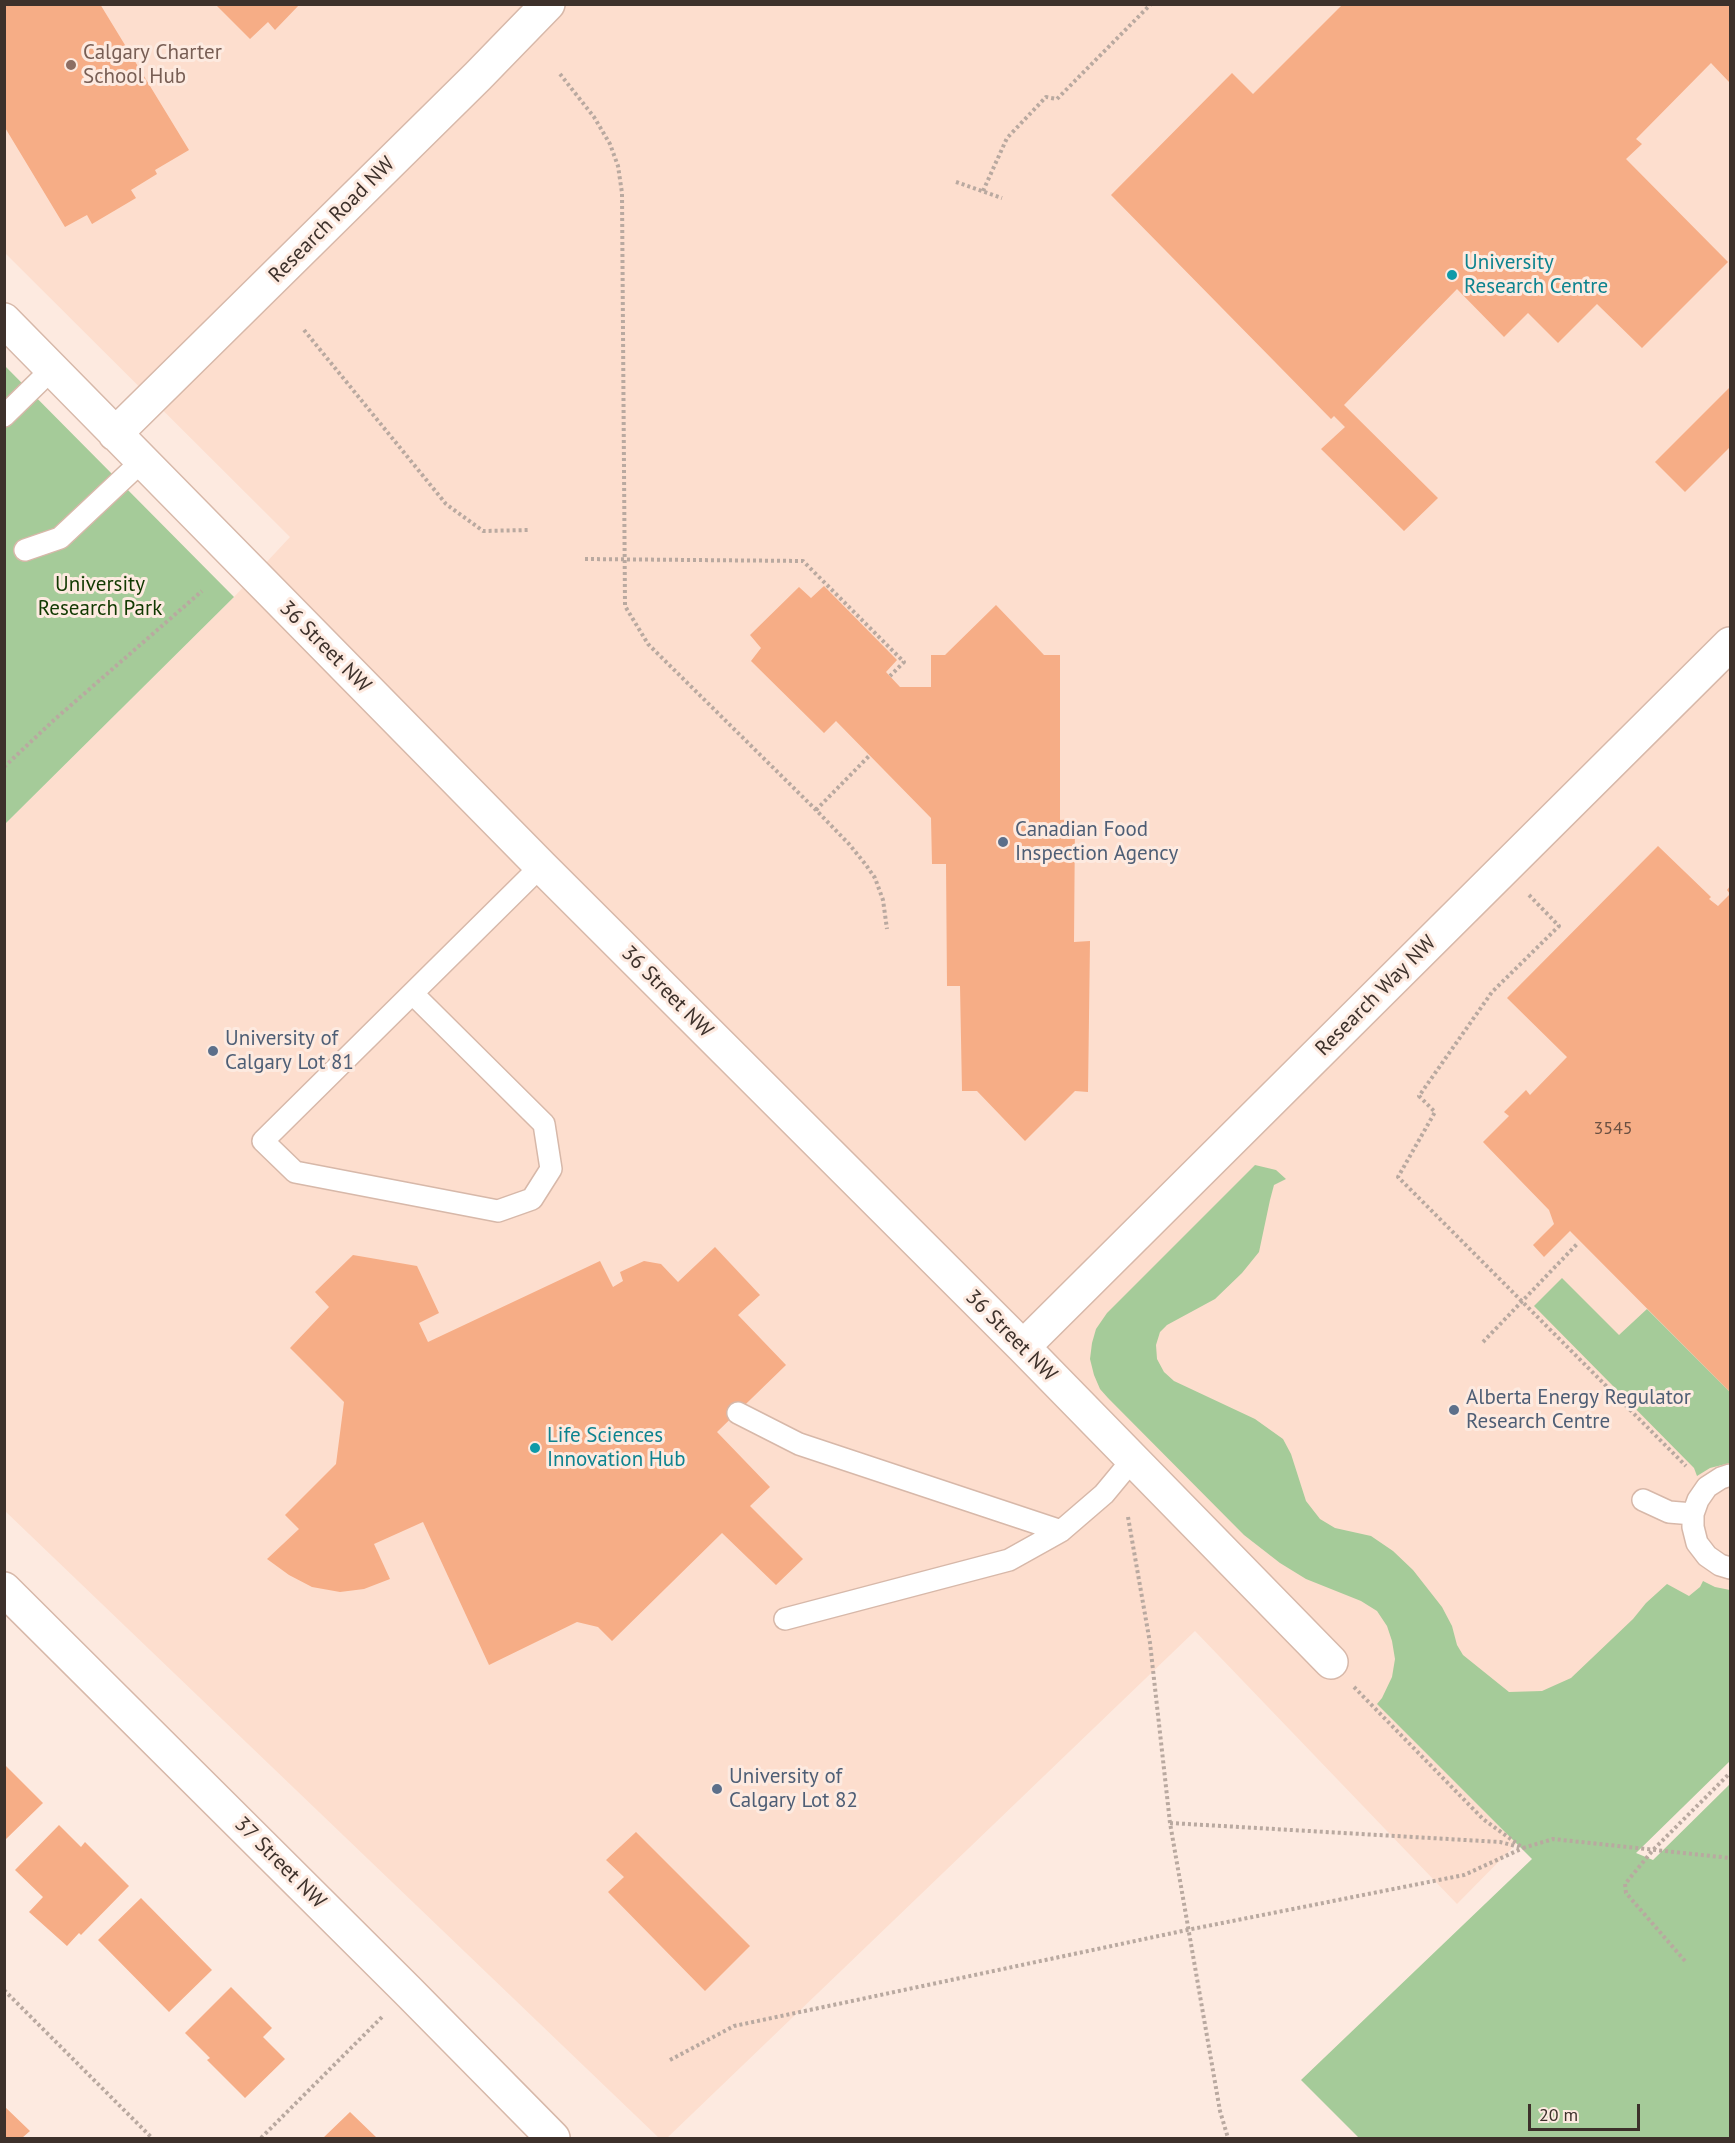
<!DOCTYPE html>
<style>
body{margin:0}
#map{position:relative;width:1735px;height:2143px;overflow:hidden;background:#fdeae0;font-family:"PT Sans",sans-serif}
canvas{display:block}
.frame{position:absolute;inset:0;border:6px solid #3d312b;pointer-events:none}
.scale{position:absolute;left:1528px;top:2104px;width:112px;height:27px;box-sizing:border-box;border:3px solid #3d312b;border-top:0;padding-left:8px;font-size:18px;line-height:21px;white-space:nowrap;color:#3d312b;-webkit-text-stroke:4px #fdeae0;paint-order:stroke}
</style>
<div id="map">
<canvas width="1735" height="2143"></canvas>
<div class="frame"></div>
<div class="scale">20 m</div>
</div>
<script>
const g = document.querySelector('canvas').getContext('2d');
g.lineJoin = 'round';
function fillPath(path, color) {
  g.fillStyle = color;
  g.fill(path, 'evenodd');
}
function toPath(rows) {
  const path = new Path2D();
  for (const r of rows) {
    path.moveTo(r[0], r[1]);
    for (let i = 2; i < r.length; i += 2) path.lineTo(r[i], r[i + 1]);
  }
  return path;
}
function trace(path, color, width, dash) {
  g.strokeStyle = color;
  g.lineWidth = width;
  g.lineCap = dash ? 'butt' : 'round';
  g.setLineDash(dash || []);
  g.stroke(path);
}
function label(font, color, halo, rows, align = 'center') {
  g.font = font + ' "PT Sans",sans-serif';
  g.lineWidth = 6;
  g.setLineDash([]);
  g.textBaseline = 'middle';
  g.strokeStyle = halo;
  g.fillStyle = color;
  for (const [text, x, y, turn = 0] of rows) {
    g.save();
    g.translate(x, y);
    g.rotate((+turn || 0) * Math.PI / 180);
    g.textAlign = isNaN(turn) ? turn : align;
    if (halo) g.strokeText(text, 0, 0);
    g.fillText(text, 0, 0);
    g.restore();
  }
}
fillPath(toPath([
 [4,5,1730,5,1730,1627,1457,1904,1195,1631,667,2138,659,2138,5,1511,5,824,234,597,290,537,5,253]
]), '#fddece');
fillPath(toPath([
 [5,366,234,597,5,824],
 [1255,1165,1276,1170,1286,1179,1274,1185,1270,1200,1259,1252,1242,1273,1215,1299,1167,1325,1160,1332,1156,1345,1157,1359,1164,1372,1174,1381,1255,1419,1283,1439,1291,1454,1306,1501,1320,1519,1335,1528,1371,1536,1393,1551,1413,1570,1442,1607,1452,1626,1457,1645,1463,1655,1509,1692,1542,1691,1571,1678,1633,1619,1646,1603,1667,1584,1689,1596,1700,1587,1703,1581,1715,1587,1730,1590,1730,1761,1636,1853,1653,1860,1730,1784,1730,2138,1359,2138,1301,2080,1532,1859,1377,1704,1382,1698,1392,1677,1395,1659,1392,1641,1387,1626,1377,1611,1361,1601,1306,1579,1280,1563,1244,1535,1108,1398,1100,1389,1094,1375,1090,1359,1092,1343,1096,1329,1107,1313],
 [1562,1278,1619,1335,1647,1309,1730,1392,1730,1463,1710,1468,1697,1476,1694,1468,1534,1306]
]), '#a5cb99');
fillPath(toPath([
 [4,4,100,4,189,150,155,170,157,174,131,190,136,198,92,224,87,215,65,227,4,126],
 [215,4,300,4,275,30,268,22,250,39],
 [1343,4,1730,4,1730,83,1711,63,1636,139,1642,144,1626,159,1728,262,1642,348,1597,304,1558,343,1528,313,1504,337,1457,289,1344,405,1438,498,1404,531,1321,449,1345,427,1334,416,1331,419,1111,195,1232,73,1253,94],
 [1730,387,1730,447,1685,492,1655,462],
 [824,586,897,660,886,672,900,687,931,687,931,655,945,655,996,605,1044,655,1060,655,1060,820,1075,819,1074,942,1090,941,1088,1092,1075,1091,1025,1141,977,1091,962,1091,960,986,947,986,946,864,932,864,931,818,836,721,824,733,751,661,761,648,750,635,799,587,811,598],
 [1658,846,1711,897,1709,899,1718,906,1730,894,1727,890,1730,886,1730,1392,1570,1231,1544,1257,1533,1245,1554,1224,1549,1210,1483,1142,1509,1116,1504,1112,1526,1090,1530,1095,1567,1057,1507,998],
 [715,1247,760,1295,738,1315,786,1365,717,1432,770,1487,750,1506,803,1559,776,1585,722,1533,612,1641,598,1627,577,1622,489,1665,423,1522,374,1544,390,1579,364,1589,340,1592,312,1587,289,1575,267,1559,299,1529,285,1515,336,1464,344,1402,290,1348,329,1307,315,1292,353,1255,417,1266,439,1313,419,1323,428,1342,600,1261,613,1287,623,1281,620,1272,644,1261,661,1264,678,1282],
 [6,1766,43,1803,4,1841,4,1768],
 [59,1825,81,1847,85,1842,129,1886,81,1935,79,1933,67,1946,29,1912,43,1897,15,1870],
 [636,1832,750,1946,705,1991,608,1892,624,1877,606,1860],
 [141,1898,212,1970,169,2012,98,1940],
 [231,1987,272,2028,263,2037,285,2059,245,2098,207,2060,210,2058,185,2033],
 [4,2106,30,2131,22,2138,4,2138],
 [350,2112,377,2138,323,2138]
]), '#f6ad86');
const service = toPath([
 [4,416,52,369],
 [25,550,60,538,142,461],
 [413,994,544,1124,551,1169,532,1199,498,1211,295,1172,263,1141,541,866],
 [738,1413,799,1444,1061,1531],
 [1730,1475,1721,1478,1707,1487,1698,1500,1693,1514,1693,1527,1697,1543,1707,1556,1720,1565,1730,1568],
 [1643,1500,1669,1512,1693,1514],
 [785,1619,1009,1560,1061,1531,1104,1494,1133,1459]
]);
const minor = toPath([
 [4,320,541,866,1023,1347,1331,1662],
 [115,434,478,76,548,4],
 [1023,1347,1730,644],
 [4,1589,408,1991,553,2138]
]);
trace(service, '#d7b8a9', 24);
trace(minor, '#d7b8a9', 36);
trace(toPath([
 [560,74,594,117,610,144,618,166,622,193,625,606,648,644,816,810,849,844,866,865,875,878,883,900,887,929],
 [956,182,1002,198],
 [983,191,1007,138,1046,97,1057,99,1151,4],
 [304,330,446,504,483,531,529,530],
 [585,559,803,561,904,662,890,676],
 [4,767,54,720,202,591],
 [816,810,870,755],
 [1529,895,1559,926,1492,992,1419,1096,1435,1112,1398,1177,1686,1466],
 [1483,1342,1578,1243],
 [1128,1517,1150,1643,1170,1823,1220,2111,1228,2138],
 [1354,1687,1483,1819,1523,1848,1553,1839,1730,1858],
 [1170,1823,1500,1842,1519,1847],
 [1685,1961,1626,1893,1625,1884,1653,1850,1730,1773],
 [4,1990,152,2138],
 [670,2060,734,2026,1187,1930,1464,1875,1523,1848],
 [261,2138,382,2017]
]), '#b9a9a0', 4, [3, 3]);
trace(service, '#fff', 21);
trace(minor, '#fff', 33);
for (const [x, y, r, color] of [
 [71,65,6,"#8d6e63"],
 [1452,275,6,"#0f9aa8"],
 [1003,842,6,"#5c6f8a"],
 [213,1051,6,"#5c6f8a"],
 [1454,1410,6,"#5c6f8a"],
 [535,1448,6,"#0f9aa8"],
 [717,1789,6,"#5c6f8a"]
]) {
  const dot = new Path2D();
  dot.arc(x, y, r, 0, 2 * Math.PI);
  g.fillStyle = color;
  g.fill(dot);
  trace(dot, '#fdeae0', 2);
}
label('18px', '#6b5042', null, [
 ["3545",1613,1129]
]);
label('21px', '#785e54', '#fdeae0', [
 ["Calgary Charter",83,53],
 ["School Hub",83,77]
], 'left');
label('21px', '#3d312b', '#fdeae0', [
 ["Research Road NW",332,220,-45],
 ["36 Street NW",325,647,45],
 ["36 Street NW",667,992,45],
 ["Research Way NW",1376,996,-45],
 ["36 Street NW",1011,1336,45],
 ["37 Street NW",280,1863,45]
]);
label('21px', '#0d838f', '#fdeae0', [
 ["University",1464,263],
 ["Research Centre",1464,287],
 ["Life Sciences",547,1436],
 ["Innovation Hub",547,1460]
], 'left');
label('21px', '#113901', '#fdeae0', [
 ["University",100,585],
 ["Research Park",100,609]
]);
label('21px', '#4e5e75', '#fdeae0', [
 ["Canadian Food",1015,830],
 ["Inspection Agency",1015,854],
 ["University of",225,1039],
 ["Calgary Lot 81",225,1063],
 ["Alberta Energy Regulator",1466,1398],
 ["Research Centre",1466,1422],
 ["University of",729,1777],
 ["Calgary Lot 82",729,1801]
], 'left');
</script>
